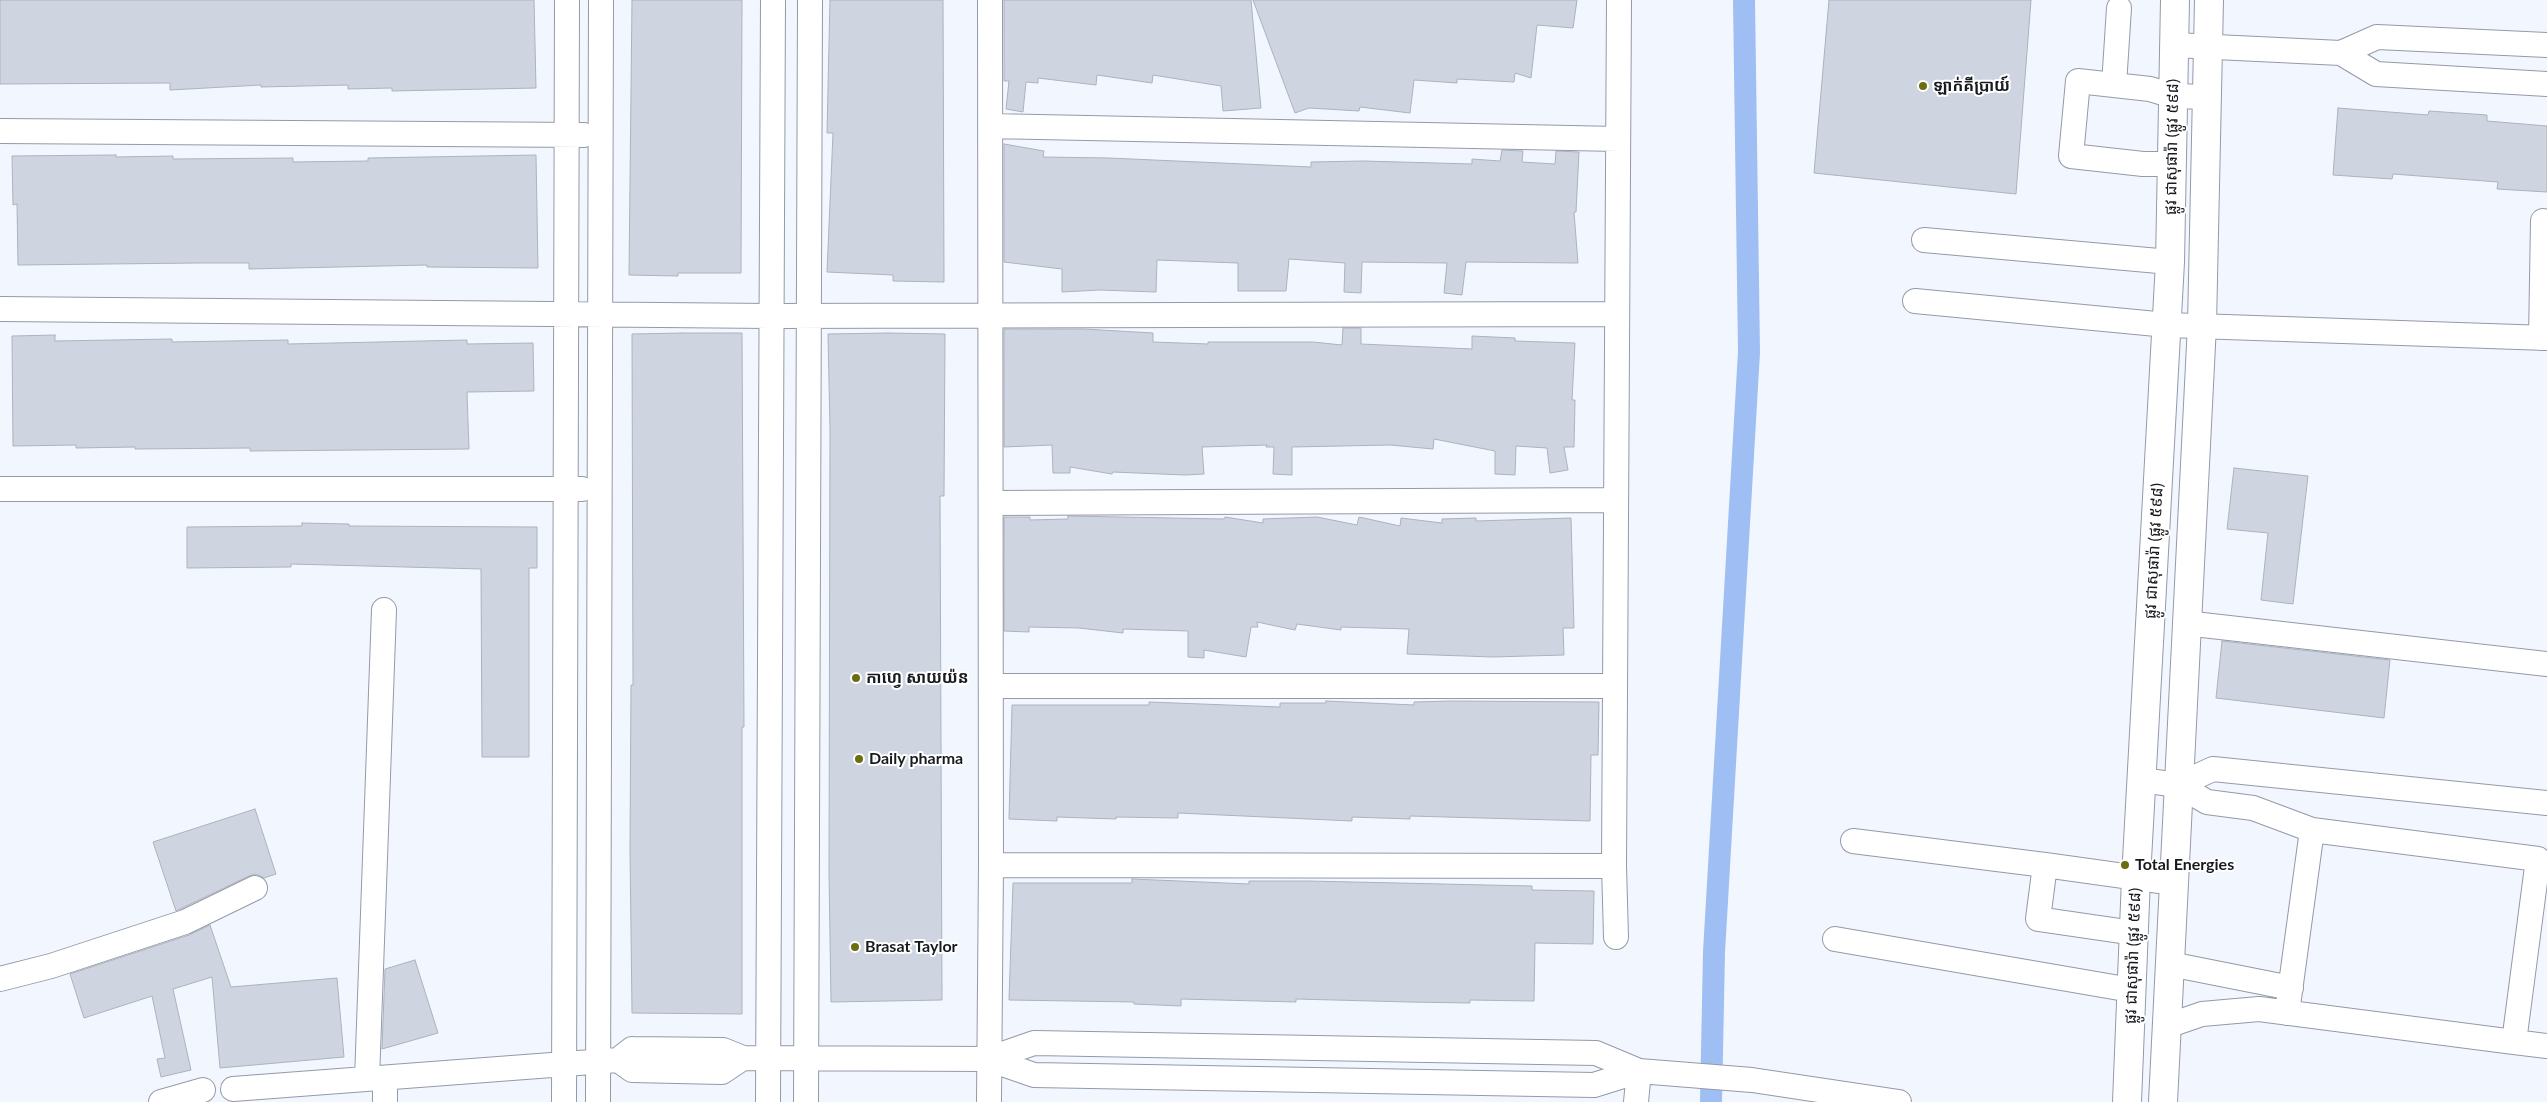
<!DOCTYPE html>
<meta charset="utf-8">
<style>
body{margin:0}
canvas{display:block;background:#f2f6fe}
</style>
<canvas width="2547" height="1102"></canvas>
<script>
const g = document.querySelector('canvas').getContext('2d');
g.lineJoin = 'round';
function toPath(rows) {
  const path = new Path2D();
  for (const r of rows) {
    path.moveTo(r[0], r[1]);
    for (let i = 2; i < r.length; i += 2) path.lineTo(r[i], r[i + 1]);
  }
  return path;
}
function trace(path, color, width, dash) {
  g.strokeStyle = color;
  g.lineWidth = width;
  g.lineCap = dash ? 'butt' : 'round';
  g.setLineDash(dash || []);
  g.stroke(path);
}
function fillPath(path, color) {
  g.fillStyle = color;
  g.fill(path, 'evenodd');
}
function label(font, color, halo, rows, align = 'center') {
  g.font = font + ' Lato,"Noto Sans Khmer",sans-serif';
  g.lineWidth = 4;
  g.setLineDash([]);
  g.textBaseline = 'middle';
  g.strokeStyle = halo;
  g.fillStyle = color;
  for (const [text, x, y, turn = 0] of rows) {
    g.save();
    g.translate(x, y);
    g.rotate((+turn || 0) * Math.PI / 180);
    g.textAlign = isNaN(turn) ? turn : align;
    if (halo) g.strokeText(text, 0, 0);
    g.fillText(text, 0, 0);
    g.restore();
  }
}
trace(toPath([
 [1711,1102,1714,952,1749,352,1744,0]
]), '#9fbef4', 22);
const building = toPath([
 [0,0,534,0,536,88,392,91,392,88,348,89,348,85,261,87,261,85,170,90,170,83,0,84,0,0],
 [632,0,742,0,741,273,678,273,678,276,629,275,632,0],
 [830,0,943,0,944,282,893,281,893,275,827,272,833,133,827,133,830,0],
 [1004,0,1251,0,1261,108,1223,111,1221,86,1153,75,1152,83,1097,75,1096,85,1038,78,1038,83,1026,82,1023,112,1006,109,1009,81,1004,81,1004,0],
 [1253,0,1577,0,1573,28,1537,25,1531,78,1515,73,1514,82,1457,79,1457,83,1414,80,1410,113,1360,107,1359,111,1309,108,1295,113,1253,0],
 [1829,0,2031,0,2016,194,1814,173,1829,0],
 [2338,108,2428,115,2429,111,2487,115,2487,121,2547,126,2547,192,2497,189,2498,182,2393,174,2392,179,2333,175,2338,108],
 [1004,144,1044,151,1043,157,1109,158,1311,167,1311,162,1363,161,1472,164,1472,159,1500,161,1502,150,1523,151,1522,162,1555,164,1556,151,1579,152,1576,212,1574,212,1578,263,1466,262,1462,295,1444,293,1447,263,1362,262,1361,293,1344,292,1345,263,1289,259,1286,291,1238,291,1238,263,1157,260,1156,292,1100,290,1062,292,1062,269,1004,262,1004,144],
 [116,155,116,157,173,156,173,159,293,158,293,162,368,161,368,158,536,155,538,268,427,267,427,265,249,269,249,263,197,263,18,265,17,204,13,205,12,156,116,155],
 [1343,328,1361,328,1361,344,1472,349,1472,336,1515,338,1515,341,1575,343,1572,400,1575,400,1574,447,1564,447,1568,470,1550,473,1547,448,1516,446,1515,475,1495,474,1495,451,1434,439,1433,449,1390,445,1292,447,1292,475,1273,474,1274,447,1266,447,1267,445,1202,447,1204,474,1185,475,1113,472,1112,474,1070,467,1070,473,1053,473,1052,445,1004,447,1004,329,1084,329,1153,333,1153,342,1208,344,1208,342,1313,342,1342,345,1343,328],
 [682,333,742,333,744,727,742,727,742,1014,632,1013,630,849,631,685,633,685,632,334,682,333],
 [888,333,945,334,944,496,940,496,942,1000,831,1002,829,873,830,429,828,334,888,333],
 [55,335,55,341,172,339,172,342,288,340,288,344,467,340,467,344,533,343,534,391,467,392,469,449,250,451,250,448,135,449,135,447,76,448,76,445,13,446,12,336,55,335],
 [2234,468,2308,476,2293,604,2261,600,2268,533,2227,529,2234,468],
 [1068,516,1224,519,1225,517,1263,523,1263,519,1317,517,1357,525,1359,517,1400,526,1401,518,1442,523,1442,519,1476,518,1476,521,1571,518,1574,628,1563,628,1564,655,1493,657,1407,654,1409,629,1341,627,1341,630,1297,624,1295,630,1257,622,1258,627,1251,627,1246,657,1204,650,1204,658,1188,657,1188,631,1123,629,1123,633,1079,628,1029,627,1029,632,1004,631,1004,517,1030,517,1030,520,1068,519,1068,516],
 [302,523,349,524,349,526,537,527,537,568,529,568,529,757,482,757,481,569,291,564,291,567,187,568,187,527,302,526,302,523],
 [2222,641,2390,660,2384,718,2216,698,2222,641],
 [1326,701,1414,705,1414,702,1452,701,1599,702,1598,755,1591,755,1590,821,1410,816,1410,819,1352,817,1352,821,1178,813,1178,818,1116,817,1116,819,1057,817,1057,821,1009,819,1012,705,1149,705,1149,702,1280,707,1280,703,1326,703,1326,701],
 [255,809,276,874,264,878,256,874,249,876,176,911,153,842,255,809],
 [1132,879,1249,884,1249,881,1308,881,1532,886,1532,890,1594,891,1593,944,1535,943,1534,1001,1470,1000,1470,1003,1409,1002,1296,999,1296,1002,1181,999,1181,1006,1134,1004,1134,1002,1009,1000,1013,883,1132,883,1132,879],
 [210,925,231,987,337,978,344,1057,220,1068,212,977,173,989,191,1070,161,1077,157,1059,165,1058,152,996,84,1018,70,974,189,935,210,925],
 [415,960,438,1033,382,1049,385,969,415,960]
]);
fillPath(building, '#ced5e1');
trace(building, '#acb2be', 1);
const minor = toPath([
 [2174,45,2341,53,2377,37,2547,45],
 [2341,53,2376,74,2547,84],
 [2114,85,2119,8],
 [990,126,1618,139],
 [0,131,584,135],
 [2172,164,2143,164,2071,156,2078,81,2150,89,2173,96,2207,97],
 [1924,240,2170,262],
 [1915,301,2167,325,2547,338],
 [0,309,771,316,1616,314],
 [2541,338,2543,221],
 [0,489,582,489],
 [991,503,1616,500],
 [2185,623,2547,664],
 [991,686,1615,686],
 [2141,780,2178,785,2207,802,2253,808,2312,830,2538,859,2514,1042,2259,1009,2202,1014,2167,1026],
 [2178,785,2213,769,2547,803],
 [1853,841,2045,865],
 [991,865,1614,866],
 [2134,933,2038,919,2045,865,2174,883],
 [1616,937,1614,866,1619,0],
 [1835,939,2131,990],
 [2170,964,2291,988],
 [0,979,51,966,185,922,255,888],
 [2287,1013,2312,830],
 [2514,1042,2547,1046],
 [632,1049,723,1050,743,1058,722,1072,632,1070,618,1060,632,1049],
 [743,1058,988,1059,1034,1043,1596,1053,1639,1071,1752,1080,1899,1102],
 [988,1059,1034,1075,1594,1085,1639,1071],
 [385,1078,385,1102],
 [367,1079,384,610],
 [233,1089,618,1060],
 [161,1102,203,1090],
 [564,1102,567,0],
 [598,1102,601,0],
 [768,1102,773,0],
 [806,1102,810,0],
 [989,1102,991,865,990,0],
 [1636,1102,1639,1071]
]);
const major = toPath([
 [2127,1102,2136,878,2170,262,2175,0],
 [2163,1102,2202,325,2209,0]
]);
trace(minor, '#949aa6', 26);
trace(major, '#949aa6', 30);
trace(minor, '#fff', 24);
trace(major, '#fff', 28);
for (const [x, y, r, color] of [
 [1923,86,5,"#6a6d10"],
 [856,678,5,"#6a6d10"],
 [859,759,5,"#6a6d10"],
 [2125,865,5,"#6a6d10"],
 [855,947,5,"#6a6d10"]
]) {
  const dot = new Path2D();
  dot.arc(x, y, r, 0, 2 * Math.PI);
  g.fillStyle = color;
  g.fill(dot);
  trace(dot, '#fff', 2);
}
label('bold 16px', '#171a1e', '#fff', [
 ["ឡាក់គីប្រាយ៍",1933,86],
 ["កាហ្វេ សាយយ៉ន",866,678],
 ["Daily pharma",869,759],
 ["Total Energies",2135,865],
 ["Brasat Taylor",865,947]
], 'left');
label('16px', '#171a1e', '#fff', [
 ["ផ្លូវ ជាសុផារ៉ា (ផ្លូវ ៥៩៨)",2172,147,-89],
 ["ផ្លូវ ជាសុផារ៉ា (ផ្លូវ ៥៩៨)",2154,551,-87],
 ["ផ្លូវ ជាសុផារ៉ា (ផ្លូវ ៥៩៨)",2133,956,-88]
]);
</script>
